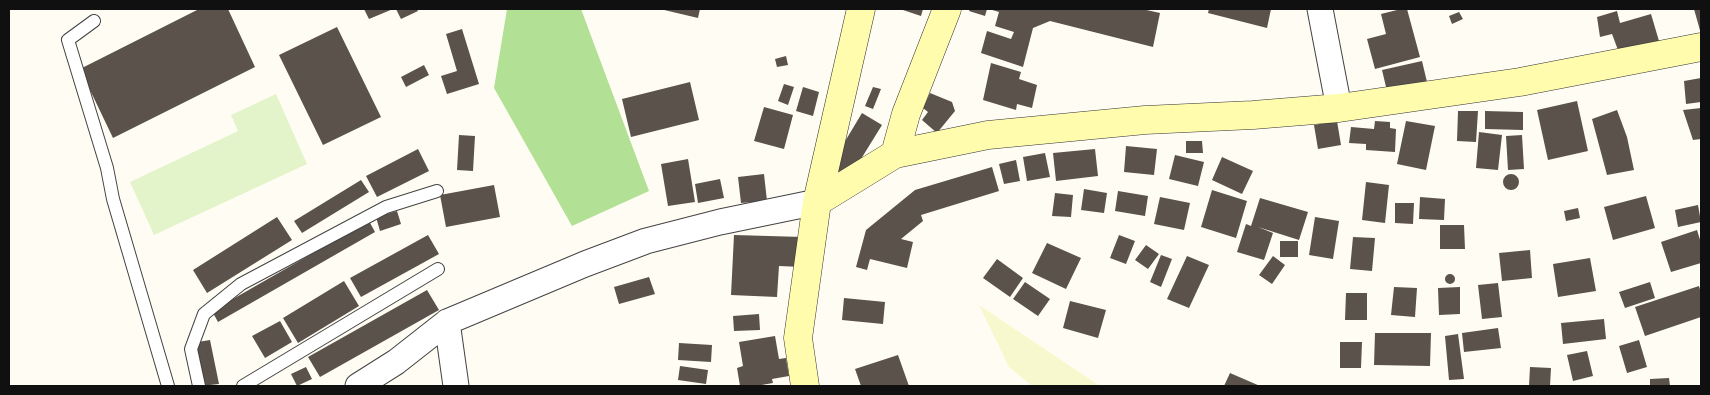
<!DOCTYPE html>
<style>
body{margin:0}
#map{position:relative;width:1710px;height:395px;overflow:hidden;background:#fffdf3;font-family:Georgia,serif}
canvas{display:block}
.frame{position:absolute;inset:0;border:10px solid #101010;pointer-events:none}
</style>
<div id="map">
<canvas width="1710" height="395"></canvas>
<div class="frame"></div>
</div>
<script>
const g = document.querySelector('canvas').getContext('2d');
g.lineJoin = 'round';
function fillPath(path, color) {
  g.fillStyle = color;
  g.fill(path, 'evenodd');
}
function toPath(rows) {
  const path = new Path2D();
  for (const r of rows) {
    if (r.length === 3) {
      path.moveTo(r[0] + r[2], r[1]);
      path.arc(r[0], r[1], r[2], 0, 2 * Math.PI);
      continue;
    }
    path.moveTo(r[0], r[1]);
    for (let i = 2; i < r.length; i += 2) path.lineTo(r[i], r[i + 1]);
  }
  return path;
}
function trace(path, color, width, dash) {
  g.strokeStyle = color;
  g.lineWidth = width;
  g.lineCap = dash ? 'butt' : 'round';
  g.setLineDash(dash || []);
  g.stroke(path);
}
fillPath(toPath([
 [979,305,1100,386,1032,386,1009,367]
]), '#f8f8cf');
fillPath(toPath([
 [507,9,581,9,649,191,572,226,494,88]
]), '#b2e095');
fillPath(toPath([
 [276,94,307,164,154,235,130,182,238,131,231,115]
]), '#e3f4ca');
fillPath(toPath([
 [199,9,228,9,255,67,113,138,80,69],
 [364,9,393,9,369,19],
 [396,9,417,9,418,11,401,19],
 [660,9,700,9,698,18],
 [900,9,923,9,921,16],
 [970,9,987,9,985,16,969,11],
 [989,9,1142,9,1160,13,1153,47,1050,21,1033,28,1023,67,981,53,987,31,1011,39,1014,32,995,26,999,12],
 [1209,9,1271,9,1267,28,1208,13],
 [1401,9,1407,9,1420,57,1375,69,1367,39,1386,34,1381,14],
 [1694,9,1701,9,1701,34],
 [1617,11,1620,23,1651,14,1659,41,1618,50,1612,34,1600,37,1597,17],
 [1459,12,1463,19,1452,24,1449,16],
 [337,27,381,117,323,145,279,55],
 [462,29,479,84,447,94,441,76,457,71,446,34],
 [786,56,788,65,777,67,775,59],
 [1422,61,1427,82,1387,91,1382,70],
 [991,63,1021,72,1019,79,1037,85,1032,108,1017,104,1016,110,983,100],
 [424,65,429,75,406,87,401,77],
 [1701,78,1701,102,1686,104,1684,81],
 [690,82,699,120,631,137,622,99],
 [784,84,794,87,788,105,778,101],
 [803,87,819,92,813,116,796,111],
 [873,87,881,89,873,109,865,106],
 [930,93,952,102,955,111,937,133,922,120,928,112,923,108],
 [1577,101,1588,151,1548,160,1537,110],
 [764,107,793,115,784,149,754,141],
 [1701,108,1701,139,1693,140,1683,110],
 [1617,110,1627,137,1634,170,1607,175,1592,119],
 [1458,111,1478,111,1476,142,1457,141],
 [1485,111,1523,112,1523,130,1485,129],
 [862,113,882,125,848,180,829,168],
 [1337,121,1341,145,1318,149,1314,125],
 [1375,121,1390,122,1390,128,1396,129,1395,152,1366,150,1366,144,1349,143,1351,127,1374,129],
 [1406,121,1435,126,1426,170,1397,164],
 [1479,132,1502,135,1498,170,1476,168],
 [459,135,475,136,473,171,457,170],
 [1522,135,1524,169,1508,170,1506,136],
 [1186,141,1202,141,1203,153,1186,153],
 [1126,146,1157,149,1154,175,1124,172],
 [418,149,429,171,377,197,366,176],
 [1095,149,1098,176,1056,181,1053,153],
 [1045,153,1050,177,1027,181,1023,157],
 [1175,155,1204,162,1198,186,1169,179],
 [1222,157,1253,171,1242,194,1212,180],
 [688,159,695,202,668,206,661,164],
 [1016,160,1020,181,1004,184,999,164],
 [992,167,999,191,921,215,923,221,901,239,913,242,907,268,870,259,867,270,856,267,866,230,915,190],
 [1511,182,8],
 [764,174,767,201,741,203,738,177],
 [720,179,724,198,698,203,695,184],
 [361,180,369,192,302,233,294,221],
 [1366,182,1389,185,1385,223,1362,220],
 [494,185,500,217,446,227,440,195],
 [1084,189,1107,193,1104,213,1081,210],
 [1212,190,1247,201,1236,238,1201,227],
 [1118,191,1148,196,1145,216,1115,211],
 [1055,193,1073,195,1071,217,1052,216],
 [1646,196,1655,228,1613,240,1604,207],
 [1160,197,1190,203,1184,230,1154,224],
 [1420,197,1445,199,1444,220,1419,219],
 [1260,198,1308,212,1299,240,1258,227,1273,233,1264,260,1237,252,1246,224,1251,226],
 [1395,203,1414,203,1413,224,1395,223],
 [1698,205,1701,222,1678,227,1675,210],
 [1578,208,1580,218,1566,221,1564,211],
 [397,211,401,224,380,231,376,217],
 [277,217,292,240,207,293,193,270],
 [1315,217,1339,221,1333,259,1309,255],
 [369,221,375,232,218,322,212,311],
 [1440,225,1464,225,1465,249,1440,249],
 [1697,230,1701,243,1701,263,1671,272,1661,242],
 [428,235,439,254,361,297,350,278],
 [734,235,803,237,802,267,779,266,777,297,731,295],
 [1119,235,1135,241,1126,264,1110,258],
 [1353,237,1375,238,1372,271,1350,269],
 [1280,241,1298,241,1298,257,1280,257],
 [1047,243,1081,258,1066,289,1032,273],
 [1146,245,1159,254,1148,269,1135,260],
 [1530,250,1532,278,1502,281,1499,253],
 [1161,255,1172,259,1161,287,1150,282],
 [1187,256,1209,265,1189,308,1167,299],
 [1273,256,1285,265,1272,284,1259,275],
 [1590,258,1596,291,1558,297,1553,264],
 [997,259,1023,278,1010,297,983,278],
 [1450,279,5],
 [649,277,655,294,619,304,614,287],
 [344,281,359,306,298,343,283,318],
 [1025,282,1050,299,1038,316,1013,299],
 [1650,282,1655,298,1625,308,1619,292],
 [1498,283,1502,317,1482,319,1478,285],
 [1699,286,1701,293,1701,317,1645,336,1635,307],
 [1394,287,1417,288,1415,317,1391,315],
 [1460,287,1460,314,1439,315,1438,288],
 [427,290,439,310,320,377,308,357],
 [1346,293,1367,293,1367,320,1345,320],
 [844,298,885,302,883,324,842,320],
 [1070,301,1106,310,1098,338,1063,328],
 [759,314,760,330,734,331,733,316],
 [1604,319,1606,339,1563,344,1561,323],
 [280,321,292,342,265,358,252,336],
 [1498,328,1501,348,1464,352,1462,333],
 [1375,333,1431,333,1430,366,1374,365],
 [1458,334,1464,379,1449,380,1445,336],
 [775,336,779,359,786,358,789,376,772,379,773,383,756,386,740,386,737,368,743,366,739,342],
 [210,340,219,384,201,386,192,343],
 [1639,340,1647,367,1627,373,1619,346],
 [1340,342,1362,342,1361,368,1340,368],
 [679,343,712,345,711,362,678,360],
 [1587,351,1593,376,1573,381,1567,355],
 [898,355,909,386,861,386,855,369],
 [680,366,708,370,706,384,678,380],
 [306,367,312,379,297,386,291,374],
 [1530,367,1551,368,1550,386,1529,386],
 [1230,373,1260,386,1224,386],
 [1669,378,1670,386,1650,386,1650,379]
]), '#5a524b');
const lane = toPath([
 [94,21,68,40,107,168,113,199,168,386],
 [199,386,191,349,204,314,241,284,386,207,437,191],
 [243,386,438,269]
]);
const street = toPath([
 [1320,9,1339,108],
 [447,322,456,386],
 [358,386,396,362,447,322,585,264,646,241,720,222,817,202]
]);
const secondary = toPath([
 [895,154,906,114,947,9],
 [817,202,895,154,988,135,1145,120,1253,115,1339,108,1520,82,1701,47],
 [805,386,798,338,817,202,861,9]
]);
trace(lane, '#434343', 14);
trace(street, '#434343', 27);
trace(secondary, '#323232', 29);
trace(lane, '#fff', 12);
trace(street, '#fff', 25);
trace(secondary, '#fffcae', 28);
</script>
